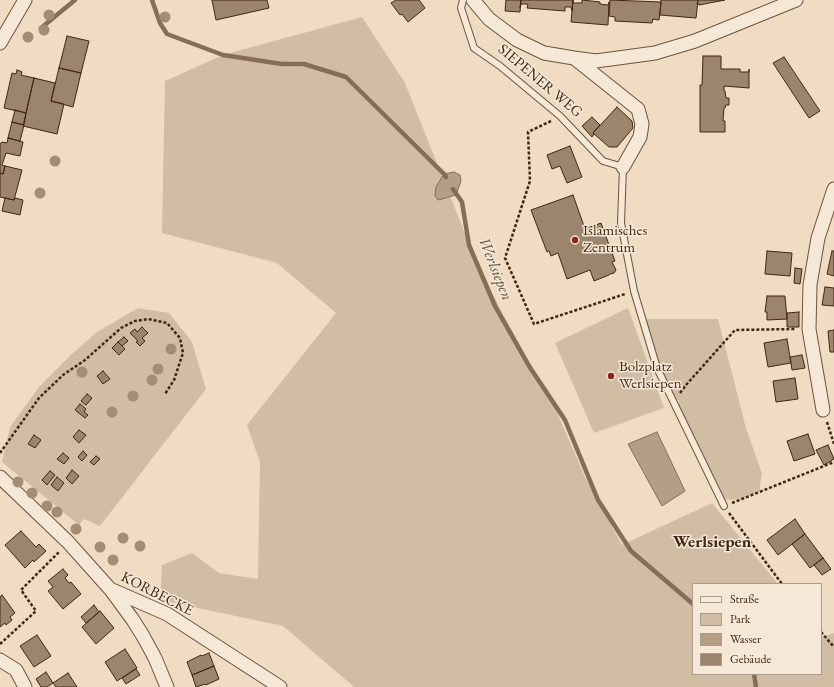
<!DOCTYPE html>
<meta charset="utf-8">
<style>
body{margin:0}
#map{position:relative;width:834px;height:687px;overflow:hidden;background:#efdcc2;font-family:"EB Garamond",serif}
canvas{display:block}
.legend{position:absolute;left:692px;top:583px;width:130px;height:92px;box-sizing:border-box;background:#f5e8d7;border:1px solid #ad9b87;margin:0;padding:5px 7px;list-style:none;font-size:12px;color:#402710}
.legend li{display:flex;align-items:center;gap:8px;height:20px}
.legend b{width:20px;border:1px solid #ad9b87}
</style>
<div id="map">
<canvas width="834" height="687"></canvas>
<ul class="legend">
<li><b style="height:5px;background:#f5e8d7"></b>Straße</li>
<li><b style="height:11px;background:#d1bda4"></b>Park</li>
<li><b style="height:11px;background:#b49e85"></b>Wasser</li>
<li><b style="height:11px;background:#9b856d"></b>Gebäude</li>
</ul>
</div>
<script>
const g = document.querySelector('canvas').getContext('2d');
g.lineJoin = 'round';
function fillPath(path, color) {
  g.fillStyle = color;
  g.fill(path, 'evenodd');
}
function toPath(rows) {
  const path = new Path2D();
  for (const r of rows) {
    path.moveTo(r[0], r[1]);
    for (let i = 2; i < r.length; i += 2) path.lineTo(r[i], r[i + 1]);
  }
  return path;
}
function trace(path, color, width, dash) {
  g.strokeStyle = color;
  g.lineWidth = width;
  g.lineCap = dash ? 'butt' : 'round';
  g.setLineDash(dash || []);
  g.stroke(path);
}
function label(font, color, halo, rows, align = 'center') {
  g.font = font + ' "EB Garamond",serif';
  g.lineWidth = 3;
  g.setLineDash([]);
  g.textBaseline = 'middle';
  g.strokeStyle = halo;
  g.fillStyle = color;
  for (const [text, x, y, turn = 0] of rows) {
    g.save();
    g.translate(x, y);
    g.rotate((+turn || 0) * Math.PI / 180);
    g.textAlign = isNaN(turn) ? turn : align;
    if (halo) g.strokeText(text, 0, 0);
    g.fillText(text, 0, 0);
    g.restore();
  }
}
fillPath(toPath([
 [362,17,405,83,478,266,503,314,555,408,585,477,622,545,712,503,778,584,693,584,693,674,821,674,821,636,822,637,834,633,834,687,354,687,283,626,160,600,162,565,192,553,219,573,258,579,260,462,247,425,336,313,277,263,162,233,165,81,223,55],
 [138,308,169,313,192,342,206,389,100,526,84,519,79,525,2,462,10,427,39,387,71,355,97,332],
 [628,308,664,408,594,433,555,343],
 [646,319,718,319,746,428,762,474,760,485,760,491,744,498,730,500,725,499,719,491,678,407,679,401,673,395,664,377,651,339]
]), '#d1bda4');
const water = toPath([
 [454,172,460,175,461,181,456,195,438,200,435,196,436,187,442,177,444,174,454,172],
 [657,432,685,491,662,506,628,444,657,432]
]);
fillPath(water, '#b49e85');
trace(water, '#866e56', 1);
trace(toPath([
 [152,0,160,23,167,34,223,55,282,64,304,64,346,77,444,174,446,177],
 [41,28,75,0],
 [453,189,462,202,469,245,495,306,529,366,565,420,598,500,631,551,693,604],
 [754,674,756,687]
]), '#866e56', 4.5);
const building = toPath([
 [212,0,267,0,269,8,216,20,212,0],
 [396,0,419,0,425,8,408,22,402,14,400,15,391,3,396,0],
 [506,0,521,0,520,12,505,11,506,0],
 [521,0,573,0,572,11,571,7,565,7,565,11,527,8,528,4,521,4,520,8,521,0],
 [573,0,573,3,582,3,582,0,600,2,600,4,608,5,609,2,608,25,571,22,573,0],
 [610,0,661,2,659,20,653,19,652,23,615,21,615,17,609,16,610,0],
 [661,0,698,0,696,18,660,15,661,0],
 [698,0,725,0,699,5,699,4,697,4,698,0],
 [67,36,89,41,81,73,59,68,67,36],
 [703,56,721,56,721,69,740,69,740,72,749,72,749,69,749,88,724,86,724,91,725,91,726,98,729,98,729,105,726,105,725,108,724,108,723,121,725,121,725,132,700,132,700,85,702,85,703,56],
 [784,57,820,111,809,118,773,63,784,57],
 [59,68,81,73,73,107,51,101,59,68],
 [17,70,22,72,21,75,34,78,26,113,4,108,12,73,16,74,17,70],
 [34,78,55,83,51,101,64,104,57,134,23,126,34,78],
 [617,107,632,121,633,128,617,147,609,147,593,133,617,107],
 [15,110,26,113,24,125,12,122,15,110],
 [592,117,600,125,593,133,594,134,592,137,582,126,592,117],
 [12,122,24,125,20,141,8,138,12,122],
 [8,138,23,142,20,156,6,153,2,165,5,166,3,174,0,173,0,144,2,142,7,143,8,138],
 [570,146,582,177,567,183,560,166,552,169,547,155,570,146],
 [5,166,22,170,14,200,0,197,0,173,3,174,5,166],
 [573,195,585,229,601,223,615,261,612,262,616,270,614,273,610,274,609,275,594,281,590,270,567,279,558,253,551,256,549,251,547,252,531,210,573,195],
 [5,198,14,200,15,198,23,200,20,215,2,211,5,198],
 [767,251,792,253,790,276,765,274,767,251],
 [832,251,834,251,834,276,827,274,832,251],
 [795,268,802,269,800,284,794,283,795,268],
 [825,287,834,288,834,306,822,305,825,287],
 [767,296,785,296,787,319,767,320,767,312,765,312,767,296],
 [799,312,799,327,787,327,787,313,799,312],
 [142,327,148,333,142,338,145,341,140,346,136,342,138,341,130,333,135,329,137,332,142,327],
 [834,330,834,352,830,352,828,331,834,330],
 [124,337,128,341,122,346,118,342,124,337],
 [787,339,791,363,768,367,764,343,787,339],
 [118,342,125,349,119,355,112,348,118,342],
 [802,355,805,368,792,370,790,357,802,355],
 [103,371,110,379,103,384,97,376,103,371],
 [795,378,798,399,776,402,773,381,795,378],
 [87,394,92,398,86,405,81,401,87,394],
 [80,404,86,409,84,412,88,415,85,418,75,410,80,404],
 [79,430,86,435,79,443,73,437,79,430],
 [808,434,815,454,794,461,787,441,808,434],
 [34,435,41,440,35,448,28,444,34,435],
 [828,445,834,459,824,465,816,450,828,445],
 [83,451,87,455,82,461,78,457,83,451],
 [63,453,69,458,64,464,57,459,63,453],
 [96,456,100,459,94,465,90,462,96,456],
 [72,470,79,476,72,484,66,478,72,470],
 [50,471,55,475,47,485,42,480,50,471],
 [57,477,64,483,58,491,51,485,57,477],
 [795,519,805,534,778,555,767,540,795,519],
 [21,531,36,547,39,544,46,551,34,562,33,560,25,568,5,545,21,531],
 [805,534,823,558,810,568,792,544,805,534],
 [823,558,831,569,822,575,814,565,823,558],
 [63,569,68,575,65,578,69,583,71,582,81,594,63,609,48,591,53,587,48,581,63,569],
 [2,595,15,613,10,617,12,620,6,625,5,623,0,627,0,597,2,595],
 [94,605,99,612,86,623,81,617,94,605],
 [100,611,114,628,96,644,82,627,100,611],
 [37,635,51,656,34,667,20,646,37,635],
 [125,649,137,668,117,681,105,662,125,649],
 [209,653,214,666,192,675,187,662,201,655,202,656,209,653],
 [214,666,219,679,206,685,205,684,196,687,192,675,214,666],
 [136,669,140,675,126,684,122,678,136,669],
 [46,672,53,683,47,687,41,687,36,679,46,672],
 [68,673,77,687,56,687,53,683,68,673]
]);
fillPath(building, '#9b856d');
trace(building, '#402710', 1);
const service = toPath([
 [463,0,461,8,474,48,500,66,560,116,603,161,623,167,621,223,634,291,657,368,724,506]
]);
const minor = toPath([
 [473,0,489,19,517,40,544,53,574,58,596,61,655,53,695,41,796,0],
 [0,43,25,0],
 [574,58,638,109,642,124,640,137,623,167],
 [823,410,809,329,810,285,818,238,834,189],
 [0,477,68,542,110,589,167,614,280,687],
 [111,590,133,620,143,636,155,658,167,687],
 [0,660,16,670,25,687]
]);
trace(service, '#6c543c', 8);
trace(minor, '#6c543c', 15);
trace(toPath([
 [551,121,528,132,530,181,505,258,534,324,625,294],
 [680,393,686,385,735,330,796,329],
 [827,422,834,444],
 [0,453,39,398,63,375,85,360,121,328,135,321,148,319,167,323,180,338,183,353,174,380,165,394],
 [732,503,834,462],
 [729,513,782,584],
 [821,632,834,647],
 [0,644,36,611,21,590,60,551]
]), '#402710', 2.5, [3, 2]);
trace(service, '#f5e8d7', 6);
trace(minor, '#f5e8d7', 13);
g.fillStyle = '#a38d74';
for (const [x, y] of [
 [49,15],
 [165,17],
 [44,30],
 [28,37],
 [55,161],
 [40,193],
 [171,349],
 [158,369],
 [82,372],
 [152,380],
 [133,396],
 [112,412],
 [18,482],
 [32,493],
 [47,506],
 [57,512],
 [76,529],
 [123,538],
 [140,546],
 [100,547],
 [113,560],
 [145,586]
]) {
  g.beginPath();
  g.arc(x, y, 5.5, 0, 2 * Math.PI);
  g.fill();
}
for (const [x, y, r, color] of [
 [575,240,4,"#8f2418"],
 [611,376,4,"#8f2418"]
]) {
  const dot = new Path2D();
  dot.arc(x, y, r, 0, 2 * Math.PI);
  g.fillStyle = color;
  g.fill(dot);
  trace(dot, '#f5e8d7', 1.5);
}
label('15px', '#402710', '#f5e8d7', [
 ["SIEPENER WEG",540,81,40],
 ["KORBECKE",157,594,27]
]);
label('15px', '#402710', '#f5e8d7', [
 ["Islamisches",583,231],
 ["Zentrum",583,248],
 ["Bolzplatz",619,367],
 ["Werlsiepen",619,384]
], 'left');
label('italic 16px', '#634b33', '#f5e8d7', [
 ["Werlsiepen",495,269,68]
]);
label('bold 17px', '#402710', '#f5e8d7', [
 ["Werlsiepen",712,542]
]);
</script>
